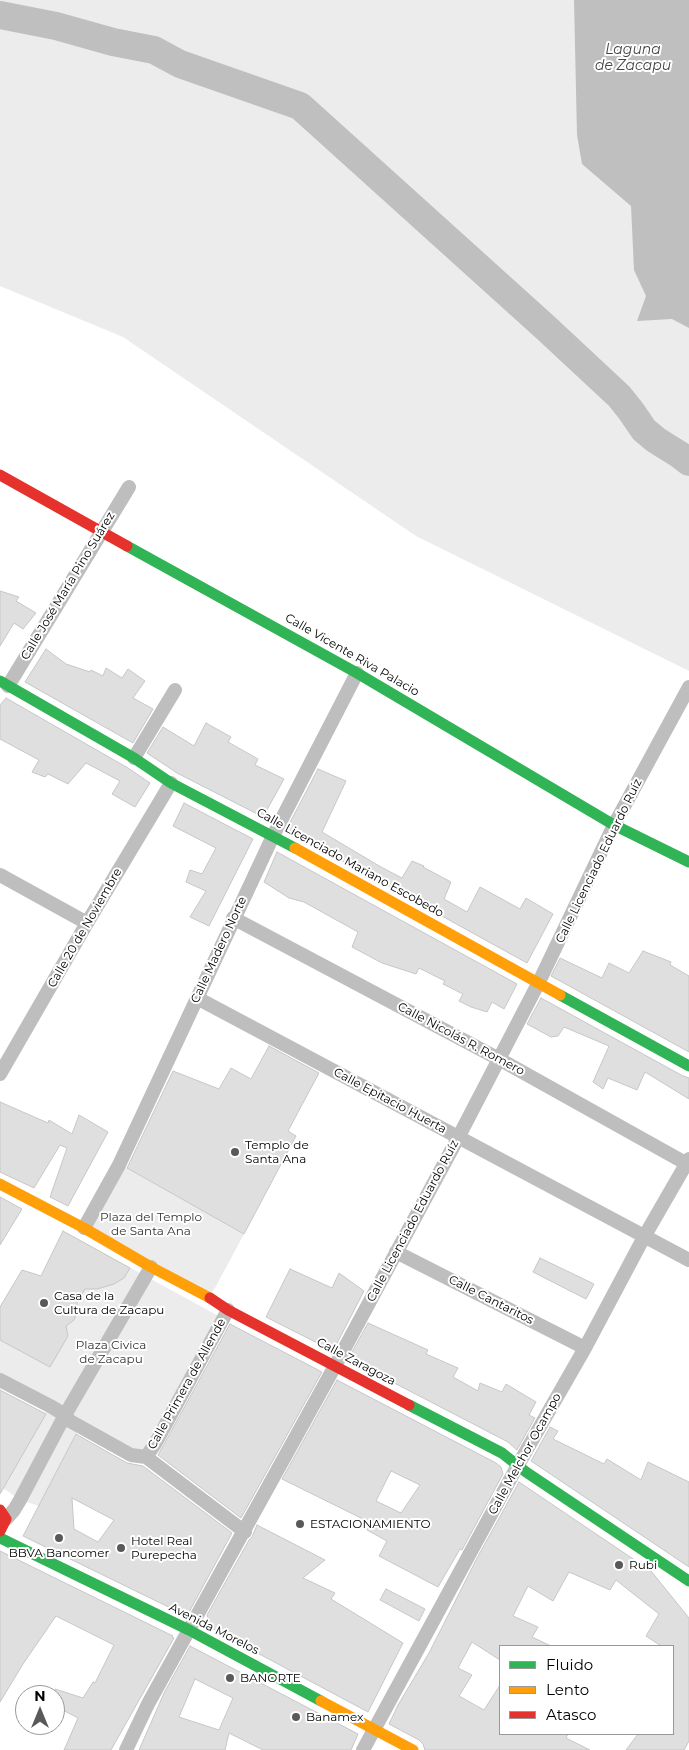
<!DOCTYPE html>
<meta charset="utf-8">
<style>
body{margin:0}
#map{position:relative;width:689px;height:1750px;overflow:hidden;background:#fff;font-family:Montserrat,sans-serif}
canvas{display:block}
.legend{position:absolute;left:499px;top:1645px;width:175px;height:90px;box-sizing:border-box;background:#fff;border:1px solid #999;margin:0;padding:6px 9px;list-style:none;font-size:15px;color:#000}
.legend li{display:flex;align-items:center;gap:10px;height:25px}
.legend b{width:25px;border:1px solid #999}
.north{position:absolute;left:15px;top:1685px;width:50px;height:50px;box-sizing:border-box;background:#fff;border:1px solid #999;border-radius:50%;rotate:0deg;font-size:14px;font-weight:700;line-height:20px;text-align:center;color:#000}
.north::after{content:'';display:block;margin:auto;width:18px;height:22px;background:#595959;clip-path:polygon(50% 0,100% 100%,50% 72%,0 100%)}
</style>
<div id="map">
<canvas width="689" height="1750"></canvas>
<ul class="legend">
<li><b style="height:6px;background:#30b455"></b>Fluido</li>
<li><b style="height:6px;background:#ff9f0a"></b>Lento</li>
<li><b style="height:6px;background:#e5322d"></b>Atasco</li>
</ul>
<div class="north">N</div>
</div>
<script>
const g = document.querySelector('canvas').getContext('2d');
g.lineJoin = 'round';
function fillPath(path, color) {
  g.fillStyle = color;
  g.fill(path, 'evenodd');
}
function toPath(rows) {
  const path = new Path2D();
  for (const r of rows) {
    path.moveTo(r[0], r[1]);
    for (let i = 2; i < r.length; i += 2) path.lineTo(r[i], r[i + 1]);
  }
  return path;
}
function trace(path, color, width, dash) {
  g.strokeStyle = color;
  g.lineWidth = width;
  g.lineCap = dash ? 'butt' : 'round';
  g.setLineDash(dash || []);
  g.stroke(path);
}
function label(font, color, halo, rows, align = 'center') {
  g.font = font + ' Montserrat,sans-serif';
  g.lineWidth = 4;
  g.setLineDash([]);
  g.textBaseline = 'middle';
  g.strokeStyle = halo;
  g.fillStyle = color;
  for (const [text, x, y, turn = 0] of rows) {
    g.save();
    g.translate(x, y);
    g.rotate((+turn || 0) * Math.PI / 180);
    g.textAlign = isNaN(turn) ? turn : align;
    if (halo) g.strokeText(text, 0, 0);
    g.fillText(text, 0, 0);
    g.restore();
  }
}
fillPath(toPath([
 [0,0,689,0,689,671,416,536,123,337,0,286],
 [123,1166,244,1234,215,1288,208,1297,84,1228],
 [67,1233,224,1319,146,1457,78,1429,39,1506,20,1500,3,1488,49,1407,0,1382,0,1340,12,1346]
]), '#ececec');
fillPath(toPath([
 [574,0,689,0,689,328,672,319,637,321,646,296,634,270,631,206,582,164,577,135]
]), '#bfbfbf');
trace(toPath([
 [0,15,56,26,113,42,154,50,180,64,300,106,546,328,619,396,631,411,644,430,656,440,680,455,689,462]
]), '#bfbfbf', 28);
const building = toPath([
 [0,591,19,597,16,601,36,613,23,629,14,623,0,646,0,591],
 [46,649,66,664,90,672,91,670,103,676,106,668,122,678,128,669,145,681,133,698,153,709,133,743,25,682,46,649],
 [6,698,128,768,150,783,135,807,112,794,120,781,86,763,68,784,48,774,45,777,32,772,39,760,0,739,0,705,6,698],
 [206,723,231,737,228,742,258,759,255,765,284,779,263,817,177,773,147,753,163,727,194,746,206,723],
 [318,769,346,781,322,832,381,867,402,878,412,861,424,866,423,867,451,882,444,899,467,912,480,887,520,909,526,898,553,914,527,963,286,830,318,769],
 [184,803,253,839,209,926,190,917,206,891,186,882,190,870,202,874,216,848,173,826,184,803],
 [277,852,517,984,504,1009,492,1002,487,1012,471,1007,459,1001,463,994,443,984,445,981,419,968,416,974,382,963,352,947,358,932,304,902,289,898,264,882,277,852],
 [643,951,671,962,670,965,689,976,689,1052,551,976,560,958,602,978,609,963,629,973,643,951],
 [541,998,683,1076,689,1078,689,1099,645,1072,637,1090,608,1078,603,1089,593,1082,609,1046,564,1027,558,1036,551,1037,527,1024,541,998],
 [269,1046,319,1073,288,1131,296,1136,244,1234,127,1168,173,1071,219,1089,231,1068,251,1079,269,1046],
 [0,1102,48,1123,49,1120,72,1134,79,1115,108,1132,68,1206,50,1197,67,1148,60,1145,34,1188,0,1172,0,1102],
 [0,1197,22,1209,0,1245,0,1197],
 [63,1231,130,1268,124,1278,114,1284,97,1289,85,1289,77,1303,77,1312,74,1320,66,1326,68,1336,50,1367,0,1340,0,1307,22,1270,41,1276,63,1231],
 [540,1258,594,1284,586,1299,533,1272,540,1258],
 [290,1269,332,1288,339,1273,364,1291,333,1351,266,1317,290,1269],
 [368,1323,428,1350,426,1354,458,1368,453,1377,478,1391,480,1383,502,1392,506,1384,536,1402,529,1415,535,1418,517,1450,508,1442,348,1359,368,1323],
 [230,1324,322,1372,241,1518,158,1455,230,1324],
 [337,1380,496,1463,501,1467,503,1474,462,1550,460,1549,438,1587,379,1556,387,1541,367,1530,371,1523,282,1479,337,1380],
 [391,1471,420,1485,401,1513,376,1501,391,1471],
 [0,1390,46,1414,0,1494,0,1390],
 [550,1427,558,1431,553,1439,604,1464,607,1459,641,1480,648,1462,689,1482,689,1567,531,1461,550,1427],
 [76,1434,127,1463,143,1466,232,1533,187,1616,23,1536,76,1434],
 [72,1498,114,1520,98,1542,74,1529,72,1498],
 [519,1482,651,1571,689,1618,689,1741,684,1750,626,1750,638,1734,673,1734,673,1646,661,1646,646,1636,659,1614,616,1580,610,1590,569,1572,553,1601,528,1586,513,1616,538,1627,532,1637,551,1646,500,1646,500,1660,472,1642,458,1668,472,1675,459,1696,484,1710,500,1685,500,1734,568,1734,566,1738,590,1750,425,1750,423,1744,419,1740,389,1724,398,1705,429,1653,477,1558,519,1482],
 [257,1525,325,1560,303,1578,335,1593,331,1599,403,1643,368,1712,248,1648,241,1642,211,1628,207,1615,249,1540,252,1537,257,1525],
 [0,1551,173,1636,172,1637,174,1638,111,1750,64,1750,78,1718,55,1706,55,1689,83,1698,93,1682,95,1683,114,1645,56,1616,23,1664,0,1702,0,1551],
 [386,1589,425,1609,419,1621,380,1600,386,1589],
 [190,1646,358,1734,351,1750,263,1750,229,1733,225,1750,139,1750,165,1691,190,1646],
 [195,1679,233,1698,219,1730,179,1717,195,1679]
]);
fillPath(building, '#dfdfdf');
trace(building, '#c7c7c7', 1);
trace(toPath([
 [8,686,129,487],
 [134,758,175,690],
 [0,875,87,923],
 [233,918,499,1059,687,1164],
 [197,998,689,1260],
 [0,1074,87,923,171,783],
 [84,1228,119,1165,273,836,357,673],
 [396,1252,585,1348],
 [0,1380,52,1407,65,1415,70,1421,131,1455,146,1457,245,1532],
 [146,1457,155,1444,228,1310],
 [6,1519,14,1510,20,1500,65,1415,151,1267],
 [126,1750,148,1704,335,1366,458,1138,539,982,614,825,689,687],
 [363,1750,518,1465,585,1348,644,1237,689,1159]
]), '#bebebe', 14);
trace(toPath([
 [127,546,357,673,614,825,689,862],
 [0,681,134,758,171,783,295,848],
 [560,995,689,1066],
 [409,1405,502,1453,526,1472,689,1581],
 [0,1538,189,1630,321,1701]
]), '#30b455', 11);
trace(toPath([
 [295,848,560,995],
 [0,1184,84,1228,151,1267,210,1298],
 [321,1701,413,1750]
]), '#ff9f0a', 11);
trace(toPath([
 [0,475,127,546],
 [210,1298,228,1310,409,1405],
 [0,1510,6,1519,0,1531]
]), '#e5322d', 11);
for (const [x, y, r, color] of [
 [235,1152,5,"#595959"],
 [44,1303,5,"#595959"],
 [300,1524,5,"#595959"],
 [59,1538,5,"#595959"],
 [121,1548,5,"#595959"],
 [619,1565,5,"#595959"],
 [230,1678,5,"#595959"],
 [296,1717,5,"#595959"]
]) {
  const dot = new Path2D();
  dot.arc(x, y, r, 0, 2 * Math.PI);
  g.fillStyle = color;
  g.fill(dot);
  trace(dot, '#fff', 2);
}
label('12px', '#000', '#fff', [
 ["Calle José María Pino Suárez",68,586,-59],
 ["Calle Vicente Riva Palacio",352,655,30],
 ["Calle Licenciado Eduardo Ruíz",599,861,-64],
 ["Calle Licenciado Mariano Escobedo",350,863,29],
 ["Calle 20 de Noviembre",85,928,-60],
 ["Calle Madero Norte",219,950,-65],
 ["Calle Nicolás R. Romero",461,1039,28],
 ["Calle Epitacio Huerta",390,1101,28],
 ["Calle Licenciado Eduardo Ruíz",413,1221,-62],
 ["Calle Cantaritos",491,1300,27],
 ["Calle Zaragoza",356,1362,28],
 ["Calle Primera de Allende",187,1384,-61],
 ["Calle Melchor Ocampo",525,1454,-61],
 ["Avenida Morelos",214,1629,27]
]);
label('12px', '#000', '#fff', [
 ["Templo de",245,1145],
 ["Santa Ana",245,1159],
 ["Casa de la",54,1296],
 ["Cultura de Zacapu",54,1310],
 ["ESTACIONAMIENTO",310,1524],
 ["Hotel Real",131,1541],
 ["Purepecha",131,1555],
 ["BBVA Bancomer",59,1553,"center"],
 ["Rubi",629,1565],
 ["BANORTE",240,1678],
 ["Banamex",306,1717]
], 'left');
label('12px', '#333', '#fff', [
 ["Plaza del Templo",151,1217],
 ["de Santa Ana",151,1231],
 ["Plaza Civica",111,1345],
 ["de Zacapu",111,1359]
]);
label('italic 14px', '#444', '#fff', [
 ["Laguna",633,50],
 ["de Zacapu",633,66]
]);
</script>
